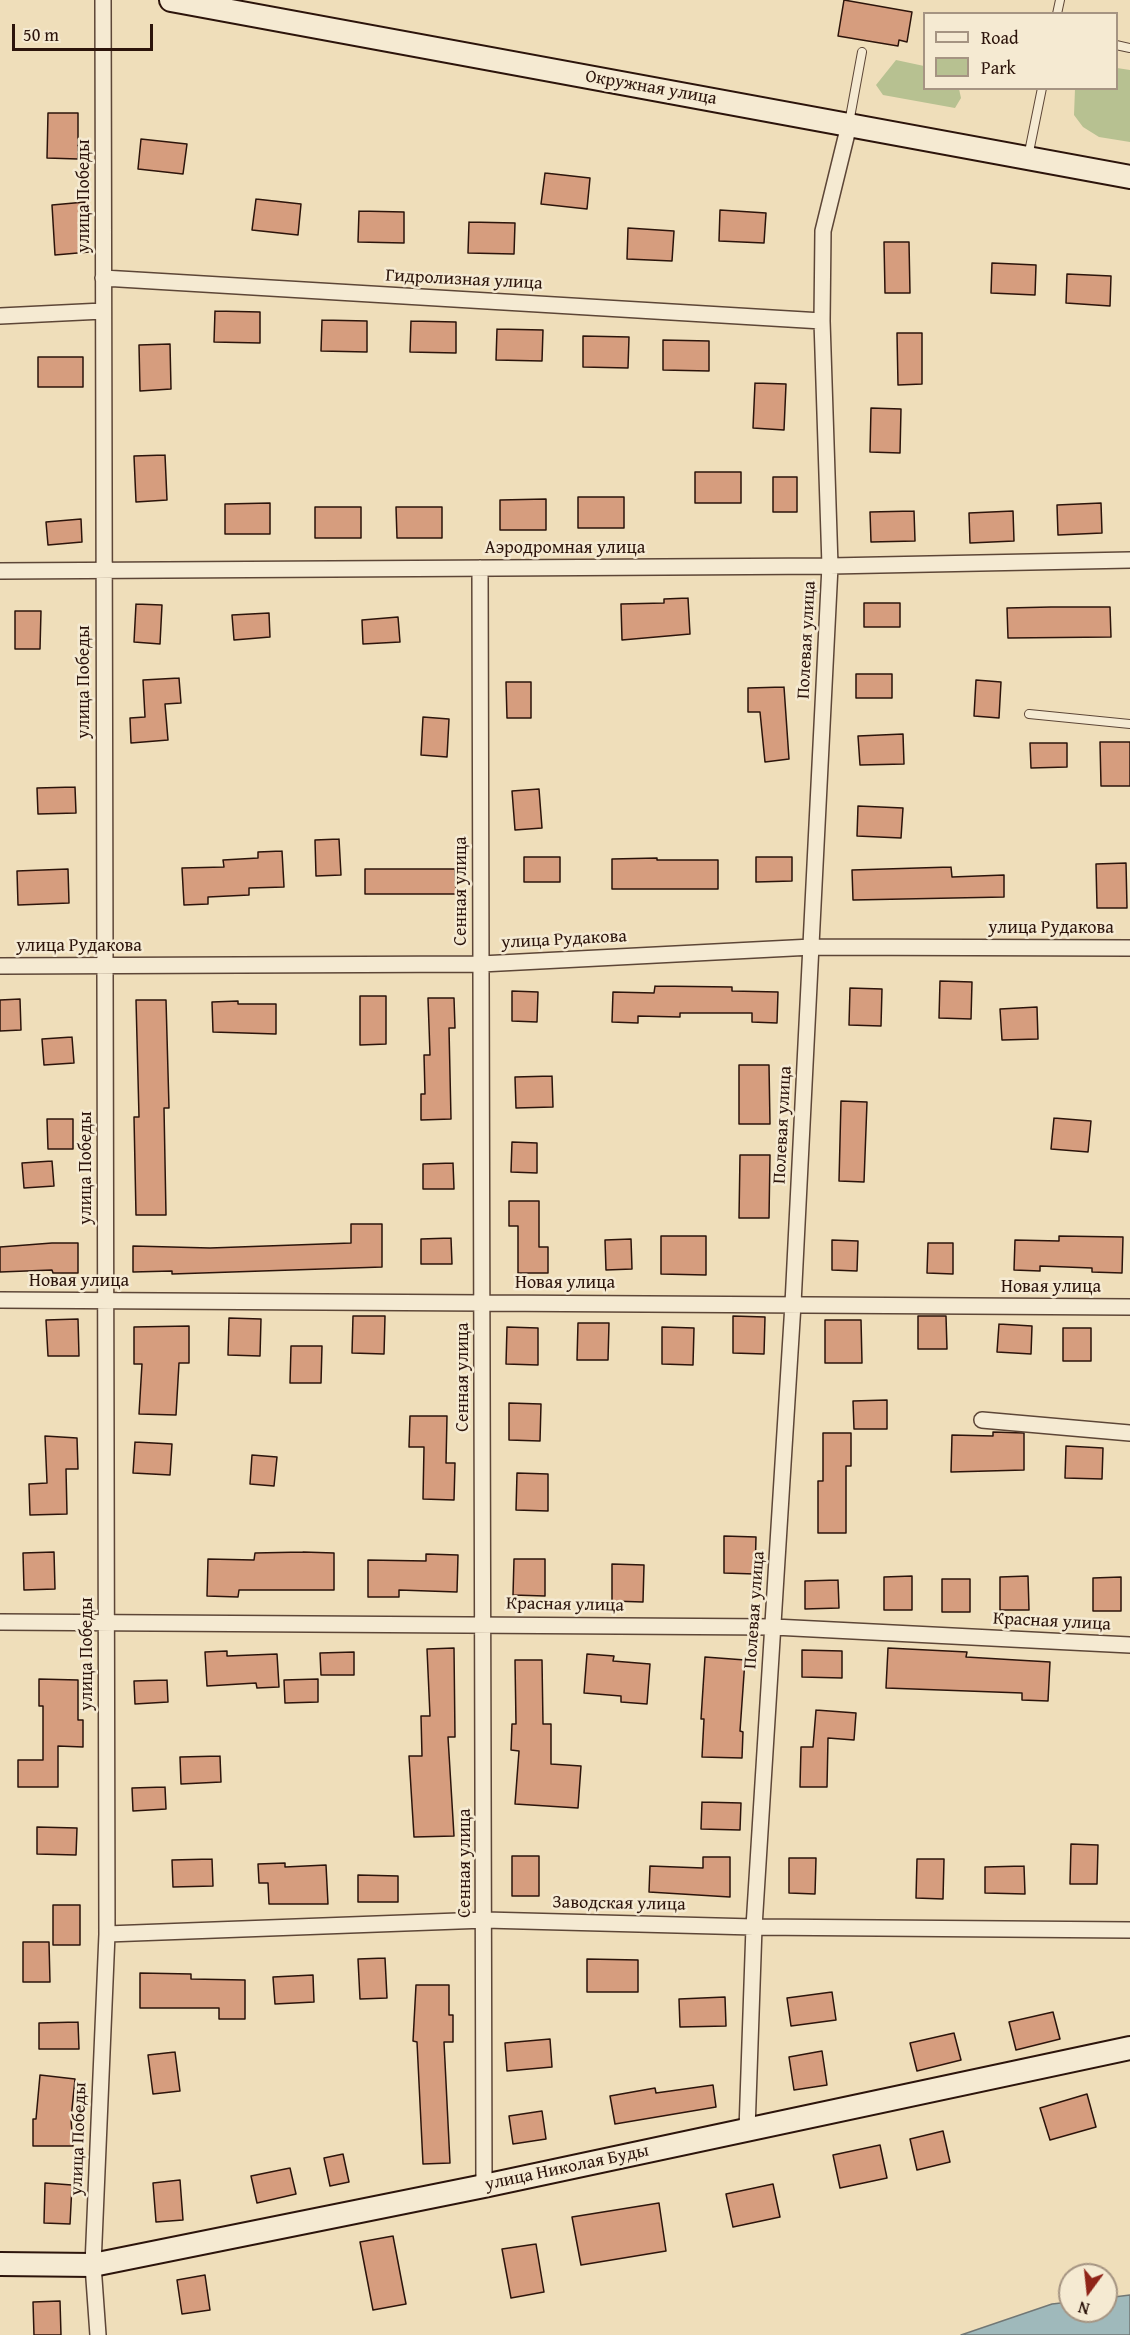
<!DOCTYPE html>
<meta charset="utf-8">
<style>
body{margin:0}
#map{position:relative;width:1130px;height:2335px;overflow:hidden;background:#efdeba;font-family:"Gentium Book Plus",serif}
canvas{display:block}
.legend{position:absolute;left:923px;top:12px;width:195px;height:78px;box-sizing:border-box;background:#f5ead2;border:2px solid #a59482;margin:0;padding:8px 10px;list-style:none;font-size:18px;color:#2c140b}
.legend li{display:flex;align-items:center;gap:12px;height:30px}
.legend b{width:30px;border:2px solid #a59482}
.north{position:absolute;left:1058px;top:2263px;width:60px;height:60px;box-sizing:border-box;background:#f5ead2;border:2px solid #a59482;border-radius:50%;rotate:195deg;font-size:16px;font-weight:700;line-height:24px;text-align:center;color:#2c140b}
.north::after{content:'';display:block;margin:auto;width:21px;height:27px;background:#8f2418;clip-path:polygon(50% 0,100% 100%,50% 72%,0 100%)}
.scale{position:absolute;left:12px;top:24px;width:141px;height:27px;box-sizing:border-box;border:3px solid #2c140b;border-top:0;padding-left:8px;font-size:18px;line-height:21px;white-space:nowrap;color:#2c140b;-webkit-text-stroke:4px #f5ead2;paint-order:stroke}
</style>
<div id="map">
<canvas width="1130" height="2335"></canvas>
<ul class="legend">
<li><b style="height:8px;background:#f5ead2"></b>Road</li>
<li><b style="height:16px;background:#b7c191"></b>Park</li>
</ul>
<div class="north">N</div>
<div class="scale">50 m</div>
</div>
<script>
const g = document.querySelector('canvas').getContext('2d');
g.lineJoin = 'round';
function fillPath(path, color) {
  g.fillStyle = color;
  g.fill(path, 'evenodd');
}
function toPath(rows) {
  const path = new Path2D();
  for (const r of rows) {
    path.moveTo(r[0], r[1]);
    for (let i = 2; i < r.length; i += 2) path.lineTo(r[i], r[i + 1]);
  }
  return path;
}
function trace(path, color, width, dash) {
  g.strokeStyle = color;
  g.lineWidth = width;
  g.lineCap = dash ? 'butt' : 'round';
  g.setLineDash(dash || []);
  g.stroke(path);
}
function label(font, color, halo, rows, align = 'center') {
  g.font = font + ' "Gentium Book Plus",serif';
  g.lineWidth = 5;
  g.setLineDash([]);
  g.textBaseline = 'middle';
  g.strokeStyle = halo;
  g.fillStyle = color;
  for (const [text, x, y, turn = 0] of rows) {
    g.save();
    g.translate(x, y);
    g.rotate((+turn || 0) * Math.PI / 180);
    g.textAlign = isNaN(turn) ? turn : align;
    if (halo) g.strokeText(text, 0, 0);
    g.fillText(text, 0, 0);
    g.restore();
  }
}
fillPath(toPath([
 [896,60,924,66,924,88,959,89,961,98,955,108,883,95,876,85],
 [1117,68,1130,70,1130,142,1099,137,1083,127,1074,115,1075,89,1116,88]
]), '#b7c191');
const water = toPath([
 [1130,2295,1130,2335,961,2335,1052,2304,1070,2302,1070,2311,1106,2311,1106,2298,1130,2295]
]);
fillPath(water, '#9fb9bb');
trace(water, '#717775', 1.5);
const building = toPath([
 [844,0,912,12,907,42,899,40,898,46,838,36,844,0],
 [48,113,78,113,78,159,47,158,48,113],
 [141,139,187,144,183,174,138,169,141,139],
 [545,173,590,178,587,209,541,204,545,173],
 [256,199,301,204,298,235,252,230,256,199],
 [85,202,89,252,55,255,52,205,85,202],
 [720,210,766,213,764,243,719,241,720,210],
 [359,211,404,212,404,243,358,242,359,211],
 [469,222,515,223,514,254,468,253,469,222],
 [628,228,674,231,672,261,627,259,628,228],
 [884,242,909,242,910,293,885,293,884,242],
 [992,263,1036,265,1035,295,991,293,992,263],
 [1067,274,1111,276,1110,306,1066,303,1067,274],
 [215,311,260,312,260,343,214,342,215,311],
 [322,320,367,321,367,352,321,351,322,320],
 [411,321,456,322,456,353,410,352,411,321],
 [497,329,543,330,542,361,496,360,497,329],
 [897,333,922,333,922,384,898,385,897,333],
 [583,336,629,337,628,368,583,367,583,336],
 [663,340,709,341,709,371,663,370,663,340],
 [170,344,171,389,140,391,139,345,170,344],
 [38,357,83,357,83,387,38,387,38,357],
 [755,383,786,384,784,430,753,428,755,383],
 [871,408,901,409,900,453,870,452,871,408],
 [165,455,167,500,136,502,134,456,165,455],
 [695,472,741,472,741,503,695,503,695,472],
 [773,477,797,477,797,512,773,512,773,477],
 [578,497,624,497,624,528,578,528,578,497],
 [546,499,546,530,500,530,500,500,546,499],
 [270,503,270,534,225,534,225,504,270,503],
 [1101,503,1102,533,1058,535,1057,505,1101,503],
 [315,507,361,507,361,538,315,538,315,507],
 [396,507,442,507,442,538,397,538,396,507],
 [914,511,915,541,871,542,870,512,914,511],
 [1013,511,1014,541,970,543,969,513,1013,511],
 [81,519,82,542,48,545,46,522,81,519],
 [688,598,690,634,622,640,621,604,664,603,664,599,688,598],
 [864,603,900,603,900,627,864,627,864,603],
 [136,604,162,605,160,644,134,642,136,604],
 [1051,607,1110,607,1111,637,1008,638,1007,608,1051,607],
 [15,611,41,611,40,649,15,649,15,611],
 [269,613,270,637,234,640,232,615,269,613],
 [398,617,400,642,363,644,362,620,398,617],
 [856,674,892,674,892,698,856,698,856,674],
 [179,678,181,703,165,704,168,740,131,743,130,718,145,717,143,680,179,678],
 [976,680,1001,682,999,718,974,716,976,680],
 [506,682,531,682,531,718,507,718,506,682],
 [784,687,789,759,765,762,760,712,748,712,748,688,784,687],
 [423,717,449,719,447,757,421,755,423,717],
 [903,734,904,764,860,765,858,736,903,734],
 [1100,742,1130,742,1130,786,1101,786,1100,742],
 [1030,743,1067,743,1067,767,1031,768,1030,743],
 [75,787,76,813,38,814,37,788,75,787],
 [539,789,542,828,515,830,512,791,539,789],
 [858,806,903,808,901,838,857,836,858,806],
 [339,839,341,875,316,876,315,840,339,839],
 [282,851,284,887,249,888,249,895,208,897,208,904,184,905,182,868,224,867,223,860,258,858,258,852,282,851],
 [524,857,560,857,560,882,524,882,524,857],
 [756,857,792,857,792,881,756,882,756,857],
 [657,858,657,860,718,860,718,889,612,889,612,859,657,858],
 [1126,863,1127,908,1097,908,1096,864,1126,863],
 [951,867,952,877,1004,875,1004,897,853,900,852,870,951,867],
 [68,869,69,903,18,905,17,871,68,869],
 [365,869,455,869,456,894,365,894,365,869],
 [940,981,972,982,971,1019,939,1018,940,981],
 [655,986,732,987,732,991,778,992,777,1023,752,1022,752,1013,680,1013,680,1017,638,1016,638,1023,612,1022,613,992,654,993,655,986],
 [850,988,882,989,881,1026,849,1025,850,988],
 [512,991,538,992,537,1022,512,1021,512,991],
 [360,996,386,996,386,1044,360,1045,360,996],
 [428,998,454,998,455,1028,449,1028,451,1119,421,1120,421,1094,425,1094,424,1055,430,1055,428,998],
 [20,999,21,1030,0,1031,0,1000,20,999],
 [136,1000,166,1000,169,1108,164,1108,166,1215,136,1215,134,1117,139,1117,136,1000],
 [238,1001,238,1004,276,1004,276,1034,213,1032,212,1002,238,1001],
 [1037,1007,1038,1039,1002,1040,1000,1009,1037,1007],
 [72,1037,74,1063,44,1065,42,1039,72,1037],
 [739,1065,769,1065,770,1124,739,1124,739,1065],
 [552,1076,553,1107,516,1108,515,1077,552,1076],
 [841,1101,867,1102,864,1182,839,1181,841,1101],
 [1054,1118,1091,1121,1088,1152,1051,1149,1054,1118],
 [47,1119,73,1119,73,1149,48,1149,47,1119],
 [512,1142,537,1143,537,1173,511,1172,512,1142],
 [740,1155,770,1155,769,1218,739,1218,740,1155],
 [52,1161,54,1186,24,1188,22,1163,52,1161],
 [453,1163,454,1189,423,1189,423,1164,453,1163],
 [509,1201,539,1201,539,1247,548,1247,548,1273,518,1273,518,1226,509,1226,509,1201],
 [351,1224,382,1224,382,1267,172,1274,172,1271,133,1272,133,1246,210,1248,351,1243,351,1224],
 [661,1236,706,1236,706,1275,661,1274,661,1236],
 [1059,1236,1123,1237,1122,1273,1092,1272,1092,1268,1040,1266,1040,1271,1014,1270,1015,1240,1059,1241,1059,1236],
 [451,1238,452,1264,421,1264,421,1239,451,1238],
 [631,1239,632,1269,606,1270,605,1240,631,1239],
 [832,1240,858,1241,857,1271,832,1270,832,1240],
 [52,1243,78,1243,78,1273,53,1273,52,1270,0,1272,0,1247,52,1243],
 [928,1243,953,1243,953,1274,927,1273,928,1243],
 [353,1316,385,1316,384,1354,352,1353,353,1316],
 [733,1316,765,1317,764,1354,733,1353,733,1316],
 [918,1316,946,1316,947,1349,918,1349,918,1316],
 [229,1318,261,1319,260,1356,228,1355,229,1318],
 [78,1319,79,1356,48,1356,46,1320,78,1319],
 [825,1320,861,1320,862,1363,825,1363,825,1320],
 [578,1323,609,1323,608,1360,577,1360,578,1323],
 [999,1324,1032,1326,1031,1354,997,1352,999,1324],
 [189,1326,189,1363,179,1363,176,1415,139,1414,142,1364,134,1364,134,1327,189,1326],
 [507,1327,538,1328,538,1365,506,1364,507,1327],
 [662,1327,694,1328,693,1365,662,1364,662,1327],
 [1063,1328,1091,1328,1091,1361,1063,1361,1063,1328],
 [291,1346,322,1346,321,1383,290,1383,291,1346],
 [887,1400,887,1429,854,1429,853,1401,887,1400],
 [509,1403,541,1404,540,1441,509,1440,509,1403],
 [410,1416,447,1416,446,1463,455,1463,454,1500,423,1499,424,1447,409,1447,410,1416],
 [993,1432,1024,1433,1024,1470,951,1472,952,1435,993,1436,993,1432],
 [823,1433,851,1433,851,1466,846,1466,846,1533,818,1533,818,1481,823,1481,823,1433],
 [45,1436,77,1438,78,1469,66,1469,67,1514,30,1515,29,1484,47,1483,45,1436],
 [135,1442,172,1444,170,1475,133,1473,135,1442],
 [1066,1446,1103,1448,1102,1479,1065,1478,1066,1446],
 [252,1455,277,1457,274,1486,250,1484,252,1455],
 [517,1473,548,1474,548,1511,516,1510,517,1473],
 [724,1536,756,1537,755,1574,724,1573,724,1536],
 [54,1552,55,1589,24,1590,23,1553,54,1552],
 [303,1552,334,1553,334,1590,239,1590,238,1597,207,1596,208,1559,254,1560,255,1553,303,1552],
 [426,1554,458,1555,457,1592,399,1590,399,1597,368,1597,368,1560,426,1561,426,1554],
 [514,1559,545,1559,545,1596,513,1595,514,1559],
 [612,1564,644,1565,643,1602,612,1601,612,1564],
 [912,1576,912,1610,884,1610,884,1577,912,1576],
 [1028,1576,1029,1610,1000,1610,1000,1577,1028,1576],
 [1121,1577,1121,1611,1093,1611,1093,1578,1121,1577],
 [942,1579,970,1579,970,1612,942,1612,942,1579],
 [838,1580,839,1608,805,1609,805,1581,838,1580],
 [454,1648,455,1737,448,1737,454,1836,414,1837,409,1756,422,1756,421,1716,430,1716,427,1649,454,1648],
 [888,1648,967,1652,966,1657,1050,1662,1048,1701,1022,1700,1022,1693,886,1688,888,1648],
 [802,1650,842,1651,842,1678,802,1677,802,1650],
 [227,1651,227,1656,277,1654,279,1687,257,1688,256,1683,207,1686,205,1652,227,1651],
 [354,1652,354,1675,321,1675,320,1653,354,1652],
 [587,1654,614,1656,613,1661,650,1664,647,1704,621,1702,621,1696,584,1693,587,1654],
 [705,1657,745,1660,740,1731,743,1732,742,1758,702,1757,704,1719,701,1719,705,1657],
 [515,1660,542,1660,543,1724,551,1724,551,1764,581,1766,578,1808,515,1804,519,1751,511,1750,512,1724,516,1724,515,1660],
 [39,1679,78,1680,78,1720,83,1720,83,1747,58,1746,58,1787,18,1787,18,1760,43,1760,43,1706,39,1706,39,1679],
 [318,1679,318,1702,285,1703,284,1680,318,1679],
 [167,1680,168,1702,135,1704,134,1681,167,1680],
 [816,1710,856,1713,854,1740,828,1738,827,1787,800,1787,801,1747,813,1747,816,1710],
 [220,1756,221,1782,181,1784,180,1757,220,1756],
 [165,1787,166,1809,133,1811,132,1788,165,1787],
 [702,1802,741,1803,740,1830,701,1829,702,1802],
 [37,1827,77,1828,76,1855,37,1854,37,1827],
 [1071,1844,1098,1845,1097,1884,1070,1884,1071,1844],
 [512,1856,539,1856,539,1896,512,1896,512,1856],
 [703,1857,730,1857,730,1897,649,1892,650,1866,703,1868,703,1857],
 [789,1858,816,1858,815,1894,789,1893,789,1858],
 [212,1859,213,1886,173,1887,172,1860,212,1859],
 [917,1859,944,1859,943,1899,916,1898,917,1859],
 [285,1863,285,1867,326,1865,328,1904,269,1904,268,1883,259,1883,258,1864,285,1863],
 [1024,1866,1025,1894,985,1893,985,1867,1024,1866],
 [358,1875,398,1876,398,1902,358,1902,358,1875],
 [53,1905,80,1905,80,1945,53,1945,53,1905],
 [23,1942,49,1942,50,1982,23,1982,23,1942],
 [385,1958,387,1998,360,1999,358,1959,385,1958],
 [587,1959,638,1960,638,1992,587,1992,587,1959],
 [140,1973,191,1974,191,1979,245,1980,245,2019,219,2019,219,2008,140,2008,140,1973],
 [313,1975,314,2002,275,2004,273,1977,313,1975],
 [416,1985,449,1985,449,2015,453,2015,453,2042,444,2042,450,2163,423,2164,417,2042,413,2041,416,1985],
 [832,1992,836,2020,791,2026,787,1998,832,1992],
 [725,1997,726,2026,680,2027,679,1999,725,1997],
 [1053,2012,1060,2039,1016,2050,1009,2022,1053,2012],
 [78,2022,79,2049,39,2049,39,2023,78,2022],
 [954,2033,961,2060,917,2071,910,2043,954,2033],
 [550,2039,552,2067,507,2071,505,2043,550,2039],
 [822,2051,827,2085,794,2090,789,2057,822,2051],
 [175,2052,180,2091,153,2094,148,2055,175,2052],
 [40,2075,75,2079,71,2119,73,2146,33,2146,33,2119,36,2119,40,2075],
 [713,2085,716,2107,615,2124,610,2096,655,2088,656,2093,713,2085],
 [1087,2094,1096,2127,1050,2140,1040,2108,1087,2094],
 [542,2111,546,2139,513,2144,509,2116,542,2111],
 [943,2131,950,2162,917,2170,910,2139,943,2131],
 [880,2145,887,2178,840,2188,833,2155,880,2145],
 [343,2154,349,2182,330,2186,324,2158,343,2154],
 [290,2168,296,2194,257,2203,251,2176,290,2168],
 [180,2180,183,2220,156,2222,153,2183,180,2180],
 [45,2183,72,2185,70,2224,44,2223,45,2183],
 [773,2184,780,2217,733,2227,726,2194,773,2184],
 [659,2203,666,2251,581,2265,572,2217,659,2203],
 [393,2236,406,2304,373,2310,360,2242,393,2236],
 [536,2244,544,2292,511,2298,502,2249,536,2244],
 [205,2275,210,2310,182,2314,177,2280,205,2275],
 [60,2301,61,2335,34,2335,33,2302,60,2301]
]);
fillPath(building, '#d69d7e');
trace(building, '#2c140b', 1.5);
const lane = toPath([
 [1057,14,1060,0],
 [1116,45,1130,48],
 [849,123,862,52],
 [1028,157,1042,88],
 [1029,714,1130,724]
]);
const street = toPath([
 [103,278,822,321],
 [0,316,103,311],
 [480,568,484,2186],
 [0,571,830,566,1130,560],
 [0,966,481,964,812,947,1130,948],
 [0,1300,1130,1307],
 [982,1420,1130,1433],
 [0,1622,774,1627,1130,1645],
 [107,1934,485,1920,754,1927,1130,1930],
 [747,2130,754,1927,793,1304,830,566,822,321,823,231,849,125],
 [98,2335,93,2265,107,1934,103,0]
]);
const secondary = toPath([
 [171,0,1130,177],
 [0,2264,93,2265,484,2186,1130,2048]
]);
trace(lane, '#5d4637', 10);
trace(street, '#5d4637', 18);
trace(secondary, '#2c140b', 26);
trace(lane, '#f5ead2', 8);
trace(street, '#f5ead2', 15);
trace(secondary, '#f5ead2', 22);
label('18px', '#2c140b', '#f5ead2', [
 ["Окружная улица",651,88,10],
 ["улица Победы",84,196,-90],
 ["Гидролизная улица",464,280,3],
 ["Аэродромная улица",565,548],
 ["Полевая улица",807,640,-87],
 ["улица Победы",84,682,-90],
 ["Сенная улица",461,891,-90],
 ["улица Рудакова",1051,928],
 ["улица Рудакова",564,940,-3],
 ["улица Рудакова",79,946],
 ["Полевая улица",783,1125,-87],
 ["улица Победы",86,1168,-90],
 ["Новая улица",79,1281],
 ["Новая улица",565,1283],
 ["Новая улица",1051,1287],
 ["Сенная улица",463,1377,-90],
 ["Красная улица",565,1605,1],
 ["Полевая улица",755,1610,-86],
 ["Красная улица",1052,1622,3],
 ["улица Победы",87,1654,-90],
 ["Сенная улица",465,1863,-90],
 ["Заводская улица",619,1904,1],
 ["улица Победы",79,2139,-88],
 ["улица Николая Буды",567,2168,-12]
]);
</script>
